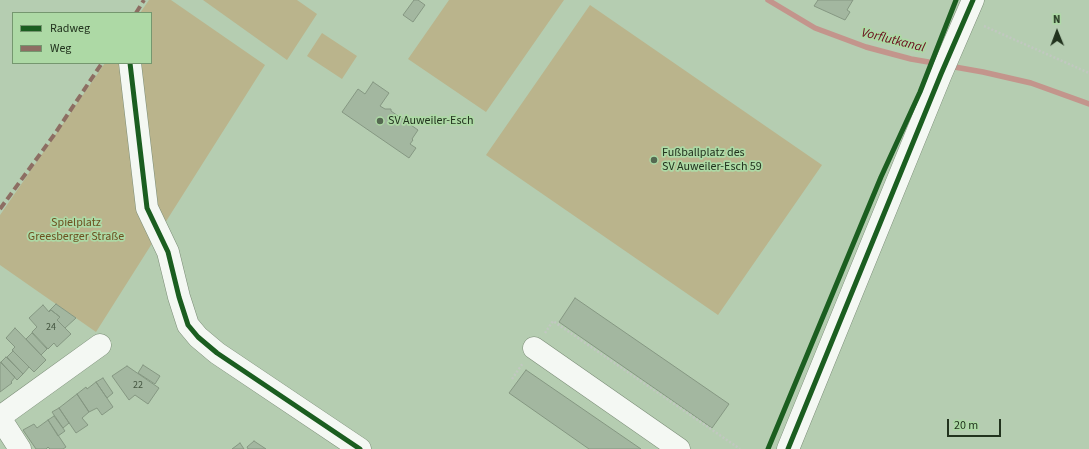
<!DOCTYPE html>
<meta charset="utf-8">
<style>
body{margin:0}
#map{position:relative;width:1089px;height:449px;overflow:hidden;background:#b5cdb1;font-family:"Source Sans 3",sans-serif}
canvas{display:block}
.legend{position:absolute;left:12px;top:12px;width:140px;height:52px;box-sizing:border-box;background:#add9a5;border:1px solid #75976f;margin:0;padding:5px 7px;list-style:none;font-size:12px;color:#22331e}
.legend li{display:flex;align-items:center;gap:8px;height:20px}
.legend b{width:20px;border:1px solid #75976f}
.north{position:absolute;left:1037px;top:12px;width:40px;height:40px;-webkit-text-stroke:3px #add9a5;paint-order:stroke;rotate:359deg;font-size:11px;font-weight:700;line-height:16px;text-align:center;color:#22331e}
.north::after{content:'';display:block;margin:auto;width:14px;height:18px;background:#22331e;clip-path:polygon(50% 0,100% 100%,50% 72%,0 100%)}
.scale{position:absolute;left:947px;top:419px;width:54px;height:18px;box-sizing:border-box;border:2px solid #22331e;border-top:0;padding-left:5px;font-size:12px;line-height:14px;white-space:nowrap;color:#22331e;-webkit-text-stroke:3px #add9a5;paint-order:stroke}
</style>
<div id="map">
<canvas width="1089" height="449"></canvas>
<ul class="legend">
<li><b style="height:5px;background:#1b5e20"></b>Radweg</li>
<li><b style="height:5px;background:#8d6e63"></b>Weg</li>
</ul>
<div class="north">N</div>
<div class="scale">20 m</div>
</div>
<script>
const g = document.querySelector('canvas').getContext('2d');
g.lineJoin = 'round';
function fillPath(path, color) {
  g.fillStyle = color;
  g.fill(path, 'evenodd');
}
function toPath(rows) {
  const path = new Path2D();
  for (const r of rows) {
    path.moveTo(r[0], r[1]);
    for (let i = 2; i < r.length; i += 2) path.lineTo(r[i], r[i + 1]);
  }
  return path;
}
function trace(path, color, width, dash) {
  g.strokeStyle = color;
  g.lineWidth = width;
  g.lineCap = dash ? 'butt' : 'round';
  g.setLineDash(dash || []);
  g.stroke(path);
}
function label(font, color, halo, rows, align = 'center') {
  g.font = font + ' "Source Sans 3",sans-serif';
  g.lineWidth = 3.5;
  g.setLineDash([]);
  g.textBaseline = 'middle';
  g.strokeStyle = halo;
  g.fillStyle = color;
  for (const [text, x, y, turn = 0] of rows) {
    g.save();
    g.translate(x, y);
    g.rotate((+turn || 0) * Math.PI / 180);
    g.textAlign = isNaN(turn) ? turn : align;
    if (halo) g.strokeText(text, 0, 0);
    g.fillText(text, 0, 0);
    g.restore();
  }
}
fillPath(toPath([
 [149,0,171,0,265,65,96,332,0,265,0,215,105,63,151,63,151,13,140,13],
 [203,0,297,0,317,14,287,60],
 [449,0,564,0,486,112,408,59],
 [590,5,822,165,718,315,486,155],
 [322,33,357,56,342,79,307,56]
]), '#bab48c');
trace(toPath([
 [768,0,815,28,866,47,911,59,940,64],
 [949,66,983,72,1031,83,1089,104]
]), '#c3958c', 5.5);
const building = toPath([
 [414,0,418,0,425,5,413,22,403,15,414,0],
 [818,0,853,0,847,10,850,12,845,20,814,6,818,0],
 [373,82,389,93,380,106,385,109,391,109,391,111,418,130,412,139,413,140,410,144,416,148,409,158,342,112,358,89,365,94,373,82],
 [575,298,729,404,712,428,559,322,575,298],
 [56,304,76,318,65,328,57,320,60,317,51,310,49,311,56,304],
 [43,305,49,312,51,310,60,317,57,320,71,334,57,347,54,343,48,349,32,332,37,327,29,318,43,305],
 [15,328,46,360,34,372,12,350,15,347,6,338,15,328],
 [32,333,47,349,41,355,26,339,32,333],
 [13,351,29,367,23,374,7,357,13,351],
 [6,357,23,374,17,380,1,362,6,357],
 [0,362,15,377,11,382,12,383,0,392,0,362],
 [143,365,160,376,155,384,138,373,143,365],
 [127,366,159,388,148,404,135,395,129,400,112,376,127,366],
 [526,370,641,449,589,449,509,393,526,370],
 [103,378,113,393,107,398,96,382,103,378],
 [96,382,113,407,102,415,97,408,89,412,77,394,86,387,87,389,96,382],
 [77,394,89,412,82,418,88,425,76,433,59,408,77,394],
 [59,408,69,423,63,428,52,412,59,408],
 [54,416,65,431,58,436,48,420,54,416],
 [48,420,66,447,63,449,50,449,48,447,46,449,36,449,23,430,34,424,37,428,48,420],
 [254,441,266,449,248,449,247,447,254,441],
 [240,443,244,449,232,449,240,443]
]);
fillPath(building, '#a3b7a0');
trace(building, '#859782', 1);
const minor = toPath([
 [130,63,147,208,168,252,179,297,188,325,198,337,217,353,360,449],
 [534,348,679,449],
 [0,417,100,345],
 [0,418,20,449],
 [788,449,941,74,973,0]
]);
trace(minor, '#7a8c76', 23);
trace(toPath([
 [984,26,1089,73],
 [545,333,553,321,740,449],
 [512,379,523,363]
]), '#c1c8c0', 2.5, [2, 2]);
trace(minor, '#f4f8f3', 22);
trace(toPath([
 [136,13,144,0],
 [0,209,54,135,102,63]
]), '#8d6e63', 4, [8, 4]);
trace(toPath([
 [130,63,147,208,168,252,179,297,188,325,198,337,217,353,360,449],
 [768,449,881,177,920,92,956,0],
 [788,449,941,74,973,0]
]), '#1b5e20', 5);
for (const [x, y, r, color] of [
 [380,121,4,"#556951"],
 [654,160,4,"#556951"]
]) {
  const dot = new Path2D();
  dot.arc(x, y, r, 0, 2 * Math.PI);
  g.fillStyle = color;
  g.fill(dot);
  trace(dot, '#add9a5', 1.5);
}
label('10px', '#445540', null, [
 ["24",51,328],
 ["22",138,386]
]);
label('12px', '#22331e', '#add9a5', [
 ["SV Auweiler-Esch",388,121],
 ["Fußballplatz des",662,153],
 ["SV Auweiler-Esch 59",662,167]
], 'left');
label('12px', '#6c5120', '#add9a5', [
 ["Spielplatz",76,223],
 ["Greesberger Straße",76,237]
]);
label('italic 13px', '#680a19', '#add9a5', [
 ["Vorflutkanal",893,41,14]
]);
</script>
